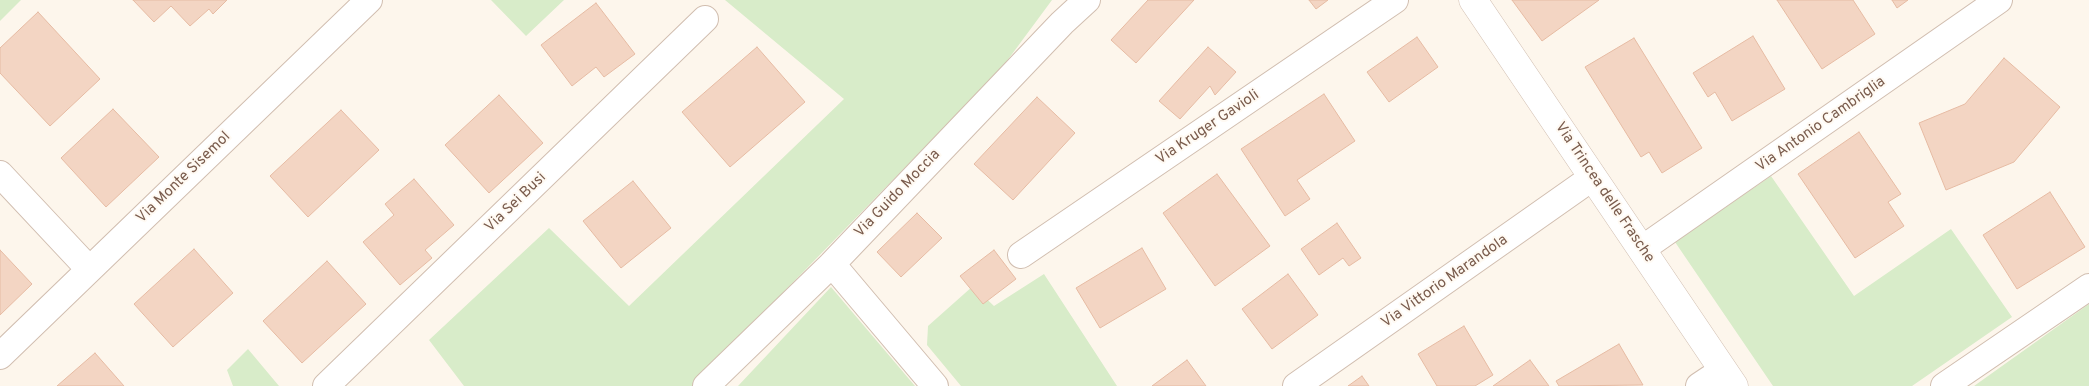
<!DOCTYPE html>
<style>
body{margin:0}
canvas{display:block;background:#fdf6ec}
</style>
<canvas width="2089" height="386"></canvas>
<script>
const g = document.querySelector('canvas').getContext('2d');
g.lineJoin = 'round';
function fillPath(path, color) {
  g.fillStyle = color;
  g.fill(path, 'evenodd');
}
function toPath(rows) {
  const path = new Path2D();
  for (const r of rows) {
    path.moveTo(r[0], r[1]);
    for (let i = 2; i < r.length; i += 2) path.lineTo(r[i], r[i + 1]);
  }
  return path;
}
function trace(path, color, width, dash) {
  g.strokeStyle = color;
  g.lineWidth = width;
  g.lineCap = dash ? 'butt' : 'round';
  g.setLineDash(dash || []);
  g.stroke(path);
}
function label(font, color, halo, rows, align = 'center') {
  g.font = font + ' Overpass,sans-serif';
  g.lineWidth = 4;
  g.setLineDash([]);
  g.textBaseline = 'middle';
  g.strokeStyle = halo;
  g.fillStyle = color;
  for (const [text, x, y, turn = 0] of rows) {
    g.save();
    g.translate(x, y);
    g.rotate((+turn || 0) * Math.PI / 180);
    g.textAlign = isNaN(turn) ? turn : align;
    if (halo) g.strokeText(text, 0, 0);
    g.fillText(text, 0, 0);
    g.restore();
  }
}
fillPath(toPath([
 [0,0,21,0,0,21],
 [491,0,564,0,526,36],
 [725,0,1052,0,1001,69,692,386,464,386,429,340,549,228,629,306,844,99],
 [1771,176,1854,296,1951,229,2012,317,1912,386,1773,386,1675,242],
 [1044,274,1117,386,961,386,927,345,928,326,973,286,994,306],
 [831,287,915,386,738,386],
 [2089,304,2089,386,1974,386],
 [248,349,279,386,233,386,227,370]
]), '#d8ecc9');
const building = toPath([
 [133,0,227,0,213,14,209,9,190,26,171,6,154,22,133,0],
 [1148,0,1194,0,1136,63,1111,40,1148,0],
 [1309,0,1328,0,1316,9,1309,0],
 [1512,0,1599,0,1542,41,1512,0],
 [1777,0,1853,0,1875,34,1822,69,1777,0],
 [1892,0,1908,0,1897,8,1892,0],
 [596,3,635,54,604,77,596,67,572,86,541,45,596,3],
 [38,12,100,79,50,126,0,73,0,48,38,12],
 [1753,36,1785,89,1732,121,1715,92,1708,97,1693,73,1753,36],
 [1417,37,1438,67,1389,102,1367,72,1417,37],
 [1634,38,1702,148,1662,173,1649,152,1641,157,1585,67,1634,38],
 [757,47,805,102,730,167,682,112,757,47],
 [1208,47,1236,72,1215,95,1210,86,1180,119,1159,101,1208,47],
 [2004,58,2060,107,2014,162,1946,190,1919,123,1965,104,2004,58],
 [1324,94,1355,141,1297,180,1310,199,1285,216,1241,149,1324,94],
 [499,95,543,143,489,193,445,145,499,95],
 [1037,97,1075,133,1013,200,974,164,1037,97],
 [113,109,159,157,106,207,61,158,113,109],
 [341,110,379,150,308,217,270,176,341,110],
 [1859,132,1901,194,1888,202,1904,226,1855,258,1798,174,1859,132],
 [1217,174,1270,246,1215,286,1163,213,1217,174],
 [414,179,454,225,425,250,432,258,400,285,363,242,394,215,385,204,414,179],
 [633,181,671,228,621,268,583,221,633,181],
 [2050,192,2085,247,2017,289,1983,235,2050,192],
 [917,213,942,238,901,277,877,252,917,213],
 [1337,223,1361,258,1349,266,1343,258,1319,275,1301,249,1337,223],
 [1142,248,1166,289,1100,328,1076,288,1142,248],
 [194,249,233,293,173,347,134,304,194,249],
 [0,250,32,284,0,315,0,250],
 [994,250,1016,279,983,304,960,276,994,250],
 [327,261,366,304,302,363,263,321,327,261],
 [1288,274,1318,315,1272,349,1242,309,1288,274],
 [1464,326,1493,375,1475,386,1437,386,1418,354,1464,326],
 [1619,344,1643,385,1559,386,1556,381,1619,344],
 [95,353,124,386,57,386,95,353],
 [1187,360,1206,386,1152,386,1187,360],
 [1530,360,1549,386,1493,386,1530,360],
 [1362,376,1369,386,1348,386,1362,376]
]);
fillPath(building, '#f3d5c3');
trace(building, '#e6bba3', 1);
const minor = toPath([
 [0,174,89,269],
 [1642,249,1999,0],
 [1021,255,1395,0],
 [832,264,935,386],
 [0,356,369,0],
 [326,386,705,19],
 [706,386,832,264,1062,23,1087,0],
 [1296,386,1593,177],
 [1699,386,1723,370],
 [1944,386,2089,287]
]);
const tertiary = toPath([
 [1473,0,1734,386]
]);
trace(minor, '#d1beb0', 28);
trace(tertiary, '#d1beb0', 29);
trace(minor, '#fff', 26);
trace(tertiary, '#fff', 28);
label('15px', '#7a5c4d', '#fffaf3', [
 ["Via Antonio Cambriglia",1821,125,-35],
 ["Via Kruger Gavioli",1208,128,-34],
 ["Via Monte Sisemol",184,178,-44],
 ["Via Trincea delle Frasche",1604,193,56],
 ["Via Guido Moccia",898,194,-46],
 ["Via Sei Busi",516,203,-44],
 ["Via Vittorio Marandola",1445,282,-35]
]);
</script>
